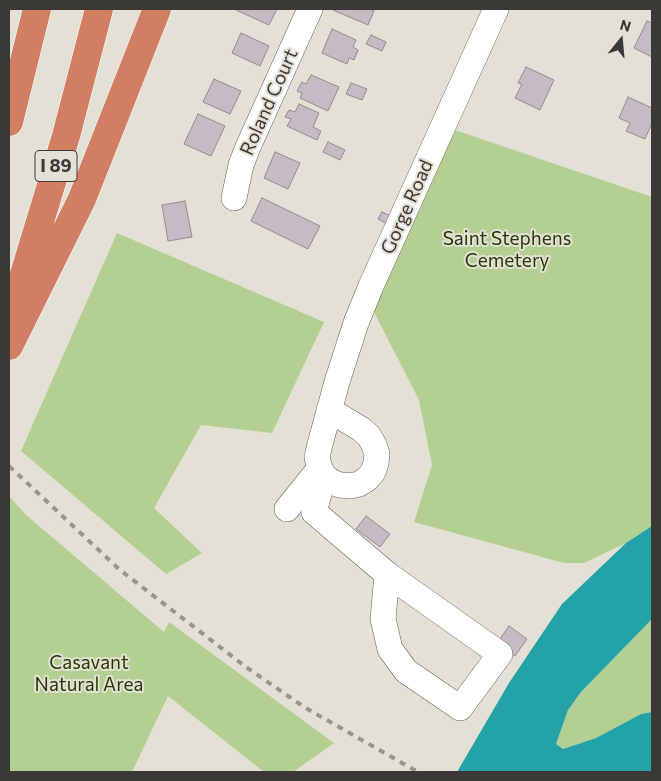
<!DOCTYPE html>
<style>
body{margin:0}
#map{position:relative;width:661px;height:781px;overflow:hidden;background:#e3e1d6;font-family:Commissioner,sans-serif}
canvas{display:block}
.frame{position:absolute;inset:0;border:10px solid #3a3935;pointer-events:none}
.north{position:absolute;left:596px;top:15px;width:50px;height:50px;-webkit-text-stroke:4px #e3e1d6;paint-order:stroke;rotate:17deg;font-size:14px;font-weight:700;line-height:20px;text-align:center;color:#3a3935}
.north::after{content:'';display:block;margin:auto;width:18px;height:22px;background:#3a3935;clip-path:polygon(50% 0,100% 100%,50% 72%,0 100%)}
</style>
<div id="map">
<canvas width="661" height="781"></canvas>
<div class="frame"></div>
<div class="north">N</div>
</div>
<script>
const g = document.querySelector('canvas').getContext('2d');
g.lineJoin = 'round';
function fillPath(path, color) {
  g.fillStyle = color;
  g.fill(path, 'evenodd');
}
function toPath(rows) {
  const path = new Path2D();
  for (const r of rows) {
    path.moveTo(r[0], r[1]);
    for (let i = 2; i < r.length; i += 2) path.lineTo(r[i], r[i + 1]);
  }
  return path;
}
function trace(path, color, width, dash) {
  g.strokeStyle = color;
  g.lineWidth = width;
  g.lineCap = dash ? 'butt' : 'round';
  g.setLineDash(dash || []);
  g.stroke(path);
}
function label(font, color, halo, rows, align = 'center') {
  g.font = font + ' Commissioner,sans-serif';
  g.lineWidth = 4;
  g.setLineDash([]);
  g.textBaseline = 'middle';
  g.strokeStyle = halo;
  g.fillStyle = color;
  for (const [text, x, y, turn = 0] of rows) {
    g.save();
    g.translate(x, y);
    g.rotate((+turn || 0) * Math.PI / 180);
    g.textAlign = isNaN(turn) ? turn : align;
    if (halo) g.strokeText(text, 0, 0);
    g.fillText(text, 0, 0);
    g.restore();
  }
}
fillPath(toPath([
 [455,130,652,197,652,526,626,543,584,563,564,563,414,522,432,465,419,400,373,310],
 [117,233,324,322,272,433,201,425,154,508,202,553,166,574,21,451],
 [9,496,26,515,164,632,169,622,334,743,293,772,264,772,168,696,132,772,9,772],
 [652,619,652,712,641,714,596,738,563,749,556,744,568,710,581,692]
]), '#b3cf92');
fillPath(toPath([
 [652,526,652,619,581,692,568,710,556,744,563,749,596,738,641,714,652,712,652,772,457,772,509,683,562,604,626,543]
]), '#23a3a7');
const building = toPath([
 [236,9,277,9,269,25,236,10,236,9],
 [333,9,369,9,374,11,368,25,333,10,333,9],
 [647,21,652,23,652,57,634,48,647,21],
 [332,29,356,40,353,47,358,50,354,60,349,58,347,64,322,53,332,29],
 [241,33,269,46,260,66,232,53,241,33],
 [371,35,386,42,382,51,366,44,371,35],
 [526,67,554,80,540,110,515,98,522,84,518,83,526,67],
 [311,75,339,87,328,111,300,98,302,93,297,91,302,82,306,84,311,75],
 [214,79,241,91,230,114,203,102,214,79],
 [351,83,367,89,362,100,346,94,351,83],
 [628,97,652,108,652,123,645,139,626,131,630,123,619,118,628,97],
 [299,104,319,113,313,127,321,131,317,140,287,126,291,119,285,117,289,110,295,112,299,104],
 [198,114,225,126,211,156,184,144,198,114],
 [328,142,345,150,340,160,323,152,328,142],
 [275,152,300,163,288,189,264,178,275,152],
 [262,198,320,226,308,249,251,221,262,198],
 [185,201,192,237,168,241,162,205,185,201],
 [382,212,391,216,387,224,378,219,382,212],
 [366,516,390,534,380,547,356,529,366,516],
 [509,626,527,639,515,656,497,643,509,626]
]);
fillPath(building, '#c6bbc2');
trace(building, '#938a90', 1);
const minor = toPath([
 [234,198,241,165,248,147,310,9],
 [329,410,361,429,369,436,374,445,377,454,376,463,373,472,367,479,359,484,350,486,340,485,332,482,324,476,320,468,317,458,319,448,337,382,356,323,371,286,496,9],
 [324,476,314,512,387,574,500,654,460,708,406,671,390,649,383,619,387,574],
 [287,509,320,468]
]);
const highway = toPath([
 [9,122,37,9],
 [14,307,66,136,99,9],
 [9,346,82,199,157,9]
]);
trace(minor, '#636258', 26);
trace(highway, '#fff', 29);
trace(minor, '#fff', 25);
trace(highway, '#d07f63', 28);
trace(toPath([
 [9,466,120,570,246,667,304,707,418,772]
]), '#97958d', 4, [6, 6]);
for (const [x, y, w] of [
 [56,166,42]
]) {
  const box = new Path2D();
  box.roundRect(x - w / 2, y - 15.5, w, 31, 4);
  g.fillStyle = '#e3e1d6';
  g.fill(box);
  trace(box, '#3a3935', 1);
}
label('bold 18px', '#3a3935', null, [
 ["I 89",56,166]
]);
label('19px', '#3a3935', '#e3e1d6', [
 ["Roland Court",269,102,-66],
 ["Gorge Road",407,207,-66]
]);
label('19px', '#273a04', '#e3e1d6', [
 ["Saint Stephens",507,239],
 ["Cemetery",507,261],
 ["Casavant",89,663],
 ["Natural Area",89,685]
]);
</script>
